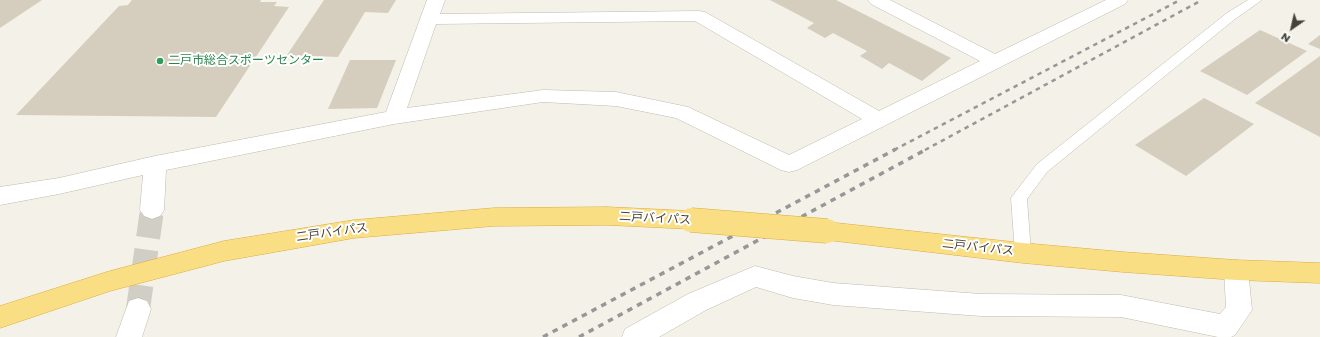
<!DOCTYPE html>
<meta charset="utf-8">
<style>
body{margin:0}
#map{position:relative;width:1320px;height:337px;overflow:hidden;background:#f4f1e8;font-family:Poppins,sans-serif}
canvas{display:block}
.north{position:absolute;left:1272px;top:8px;width:40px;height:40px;-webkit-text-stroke:3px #fff;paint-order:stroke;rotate:214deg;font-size:11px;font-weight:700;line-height:16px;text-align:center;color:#474237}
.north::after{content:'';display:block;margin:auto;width:14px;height:18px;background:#474237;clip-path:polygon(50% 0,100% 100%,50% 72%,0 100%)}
</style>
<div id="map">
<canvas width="1320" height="337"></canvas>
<div class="north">N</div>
</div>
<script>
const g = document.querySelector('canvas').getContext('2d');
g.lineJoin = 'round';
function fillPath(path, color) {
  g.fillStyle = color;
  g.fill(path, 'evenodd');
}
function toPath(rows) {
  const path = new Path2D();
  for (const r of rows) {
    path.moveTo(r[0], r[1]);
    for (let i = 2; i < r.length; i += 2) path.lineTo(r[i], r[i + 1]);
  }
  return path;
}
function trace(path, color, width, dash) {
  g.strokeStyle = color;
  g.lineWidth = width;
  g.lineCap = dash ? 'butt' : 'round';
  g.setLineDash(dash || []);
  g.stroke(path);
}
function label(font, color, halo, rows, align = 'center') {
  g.font = font + ' Poppins,"Noto Sans JP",sans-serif';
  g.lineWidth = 4;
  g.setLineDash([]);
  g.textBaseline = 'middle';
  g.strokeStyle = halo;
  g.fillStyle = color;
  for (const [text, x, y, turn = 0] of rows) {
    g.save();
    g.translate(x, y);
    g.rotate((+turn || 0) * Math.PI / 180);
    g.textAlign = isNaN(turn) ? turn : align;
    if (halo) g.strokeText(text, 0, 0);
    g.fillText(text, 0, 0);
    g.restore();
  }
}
fillPath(toPath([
 [0,0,42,0,0,28],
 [132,0,261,0,260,2,277,2,274,6,289,7,216,117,16,115,119,6,128,5],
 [324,0,396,0,388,13,365,12,338,57,287,55],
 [770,0,836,0,951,58,922,81,889,63,882,69,860,56,867,51,833,33,825,38,807,28,814,23],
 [1260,30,1307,51,1247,95,1200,71],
 [1320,35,1320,49,1308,44],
 [1320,56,1320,137,1255,103],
 [350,60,396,60,377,108,328,109],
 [1204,98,1254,124,1186,176,1135,145]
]), '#d5cebe');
trace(toPath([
 [138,309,152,210]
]), '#d1cec5', 24, [24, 12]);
const service = toPath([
 [1248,0,1262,0,1235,19,1047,172,1027,199,1031,253,1029,258,1023,260,1017,258,1015,253,1011,198,1037,164,1227,13,1248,0]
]);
const minor = toPath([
 [427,0,445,0,440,14,699,11,705,12,879,111,980,61,871,4,868,0,890,0,995,54,1106,0,1128,0,1125,4,886,125,797,170,789,172,781,170,676,118,616,106,543,102,394,124,166,170,164,210,160,216,152,219,144,216,140,210,143,175,59,194,0,205,0,187,59,178,155,156,386,112,427,0],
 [695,21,862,119,789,155,688,107,616,92,543,90,407,108,436,24,695,21],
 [1236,260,1245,263,1248,270,1252,310,1235,335,1231,337,1218,337,1121,317,981,316,833,305,793,298,756,287,706,310,659,337,622,337,625,329,688,294,755,266,793,276,833,283,981,294,1121,295,1220,314,1226,307,1224,270,1227,263,1236,260],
 [138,298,147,301,151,309,142,337,116,337,129,301,138,298]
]);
const trunk = toPath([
 [607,207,691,211,699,214,703,220,699,226,691,229,607,225,494,226,354,238,224,261,110,291,0,328,0,306,110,271,224,241,354,220,494,208,607,207],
 [827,222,1023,243,1123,252,1236,260,1320,263,1320,283,1236,280,1123,272,1023,263,827,240,819,238,815,231,819,224,827,222]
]);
trace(service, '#bfbaab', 1);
trace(minor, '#bfbaab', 1);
trace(trunk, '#d9ac3d', 1);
fillPath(service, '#fff');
fillPath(minor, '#fff');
fillPath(trunk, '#fade84');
trace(toPath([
 [894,150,1180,0],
 [925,150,1202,0]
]), '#979797', 2.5, [4.5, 4.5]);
trace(toPath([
 [543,337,896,149],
 [579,337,927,149]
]), '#979797', 3.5, [5.5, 5.5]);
const trunkBridge = toPath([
 [691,220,827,231]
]);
trace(trunkBridge, '#d9ac3d', 25, []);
trace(trunkBridge, '#fade84', 24);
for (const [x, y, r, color] of [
 [160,61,4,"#2e9e5b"]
]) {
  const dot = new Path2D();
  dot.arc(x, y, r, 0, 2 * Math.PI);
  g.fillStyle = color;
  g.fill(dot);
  trace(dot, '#fff', 1.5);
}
label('12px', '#27864d', '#fff', [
 ["二戸市総合スポーツセンター",168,61]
], 'left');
label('12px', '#474237', '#fff', [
 ["二戸バイパス",655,219,3],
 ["二戸バイパス",332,233,-8],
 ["二戸バイパス",978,248,6]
]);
</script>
